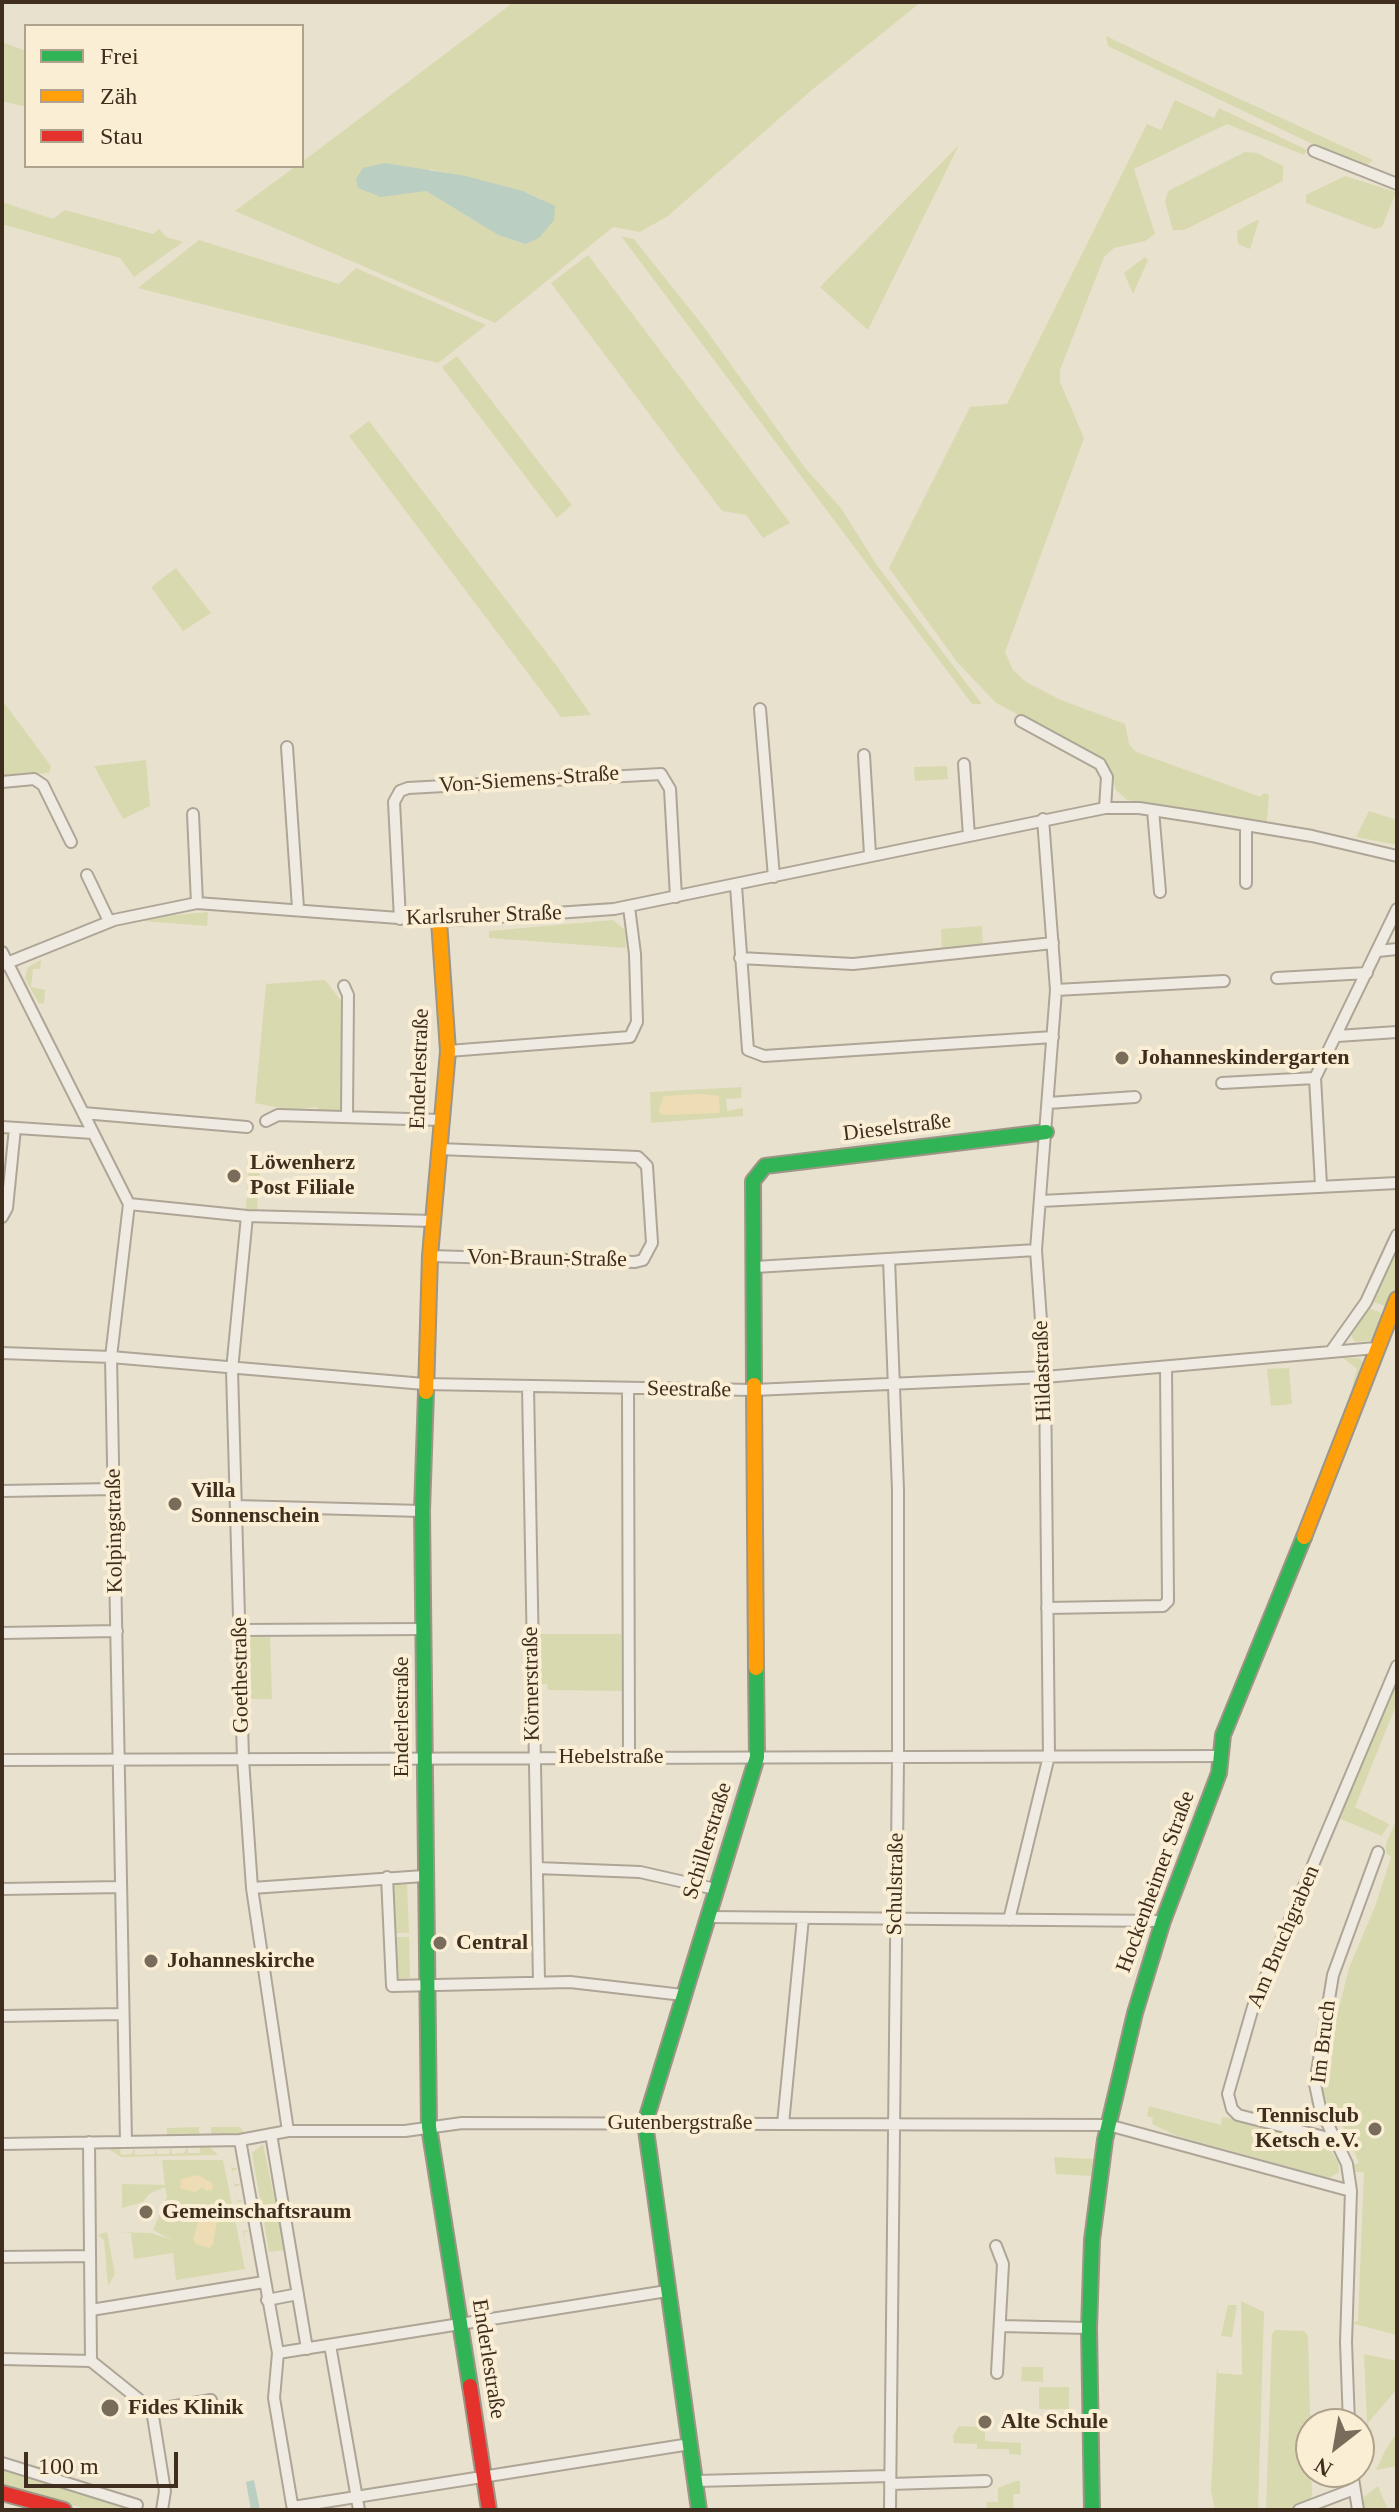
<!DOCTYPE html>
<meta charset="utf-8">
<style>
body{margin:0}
#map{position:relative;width:1399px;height:2512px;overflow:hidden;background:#e8e1ce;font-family:"Times New Roman",serif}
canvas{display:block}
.frame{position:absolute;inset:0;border:4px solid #3f2d1d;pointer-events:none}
.legend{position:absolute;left:24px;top:24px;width:280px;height:144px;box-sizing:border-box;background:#faeed5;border:2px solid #afa18b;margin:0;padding:10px 14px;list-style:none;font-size:24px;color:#3f2d1d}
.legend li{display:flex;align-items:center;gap:16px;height:40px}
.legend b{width:40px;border:2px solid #afa18b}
.north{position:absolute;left:1295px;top:2408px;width:80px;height:80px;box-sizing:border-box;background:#faeed5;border:2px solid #afa18b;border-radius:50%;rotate:211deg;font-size:22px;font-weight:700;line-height:32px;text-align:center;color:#3f2d1d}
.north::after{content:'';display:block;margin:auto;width:28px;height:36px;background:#7a6c5b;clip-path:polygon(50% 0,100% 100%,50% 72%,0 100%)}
.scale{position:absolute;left:24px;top:2452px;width:154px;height:36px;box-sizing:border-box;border:4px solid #3f2d1d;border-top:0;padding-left:10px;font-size:24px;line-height:28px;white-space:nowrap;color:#3f2d1d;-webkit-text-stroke:6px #faeed5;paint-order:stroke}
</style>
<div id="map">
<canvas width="1399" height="2512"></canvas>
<div class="frame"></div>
<ul class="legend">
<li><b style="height:10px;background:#30b455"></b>Frei</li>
<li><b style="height:10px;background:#ff9f0a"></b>Zäh</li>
<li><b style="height:10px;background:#e5322d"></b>Stau</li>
</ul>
<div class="north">N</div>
<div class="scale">100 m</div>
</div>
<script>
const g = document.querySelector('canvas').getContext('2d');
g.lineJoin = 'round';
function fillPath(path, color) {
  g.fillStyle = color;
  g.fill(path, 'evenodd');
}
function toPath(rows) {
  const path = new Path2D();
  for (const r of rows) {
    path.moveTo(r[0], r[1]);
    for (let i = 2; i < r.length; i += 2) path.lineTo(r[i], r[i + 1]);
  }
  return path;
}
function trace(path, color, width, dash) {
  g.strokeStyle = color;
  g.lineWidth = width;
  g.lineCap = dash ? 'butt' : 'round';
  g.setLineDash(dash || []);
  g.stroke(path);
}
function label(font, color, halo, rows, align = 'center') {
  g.font = font + ' "Times New Roman",serif';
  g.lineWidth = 8;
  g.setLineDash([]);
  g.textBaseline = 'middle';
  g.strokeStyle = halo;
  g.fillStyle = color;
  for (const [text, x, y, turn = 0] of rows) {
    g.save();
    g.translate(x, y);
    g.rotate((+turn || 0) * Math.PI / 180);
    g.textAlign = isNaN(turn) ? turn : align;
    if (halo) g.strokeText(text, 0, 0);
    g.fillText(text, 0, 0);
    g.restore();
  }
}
fillPath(toPath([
 [514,2,921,2,813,89,668,216,640,232,613,227,495,323,235,211,296,166,302,166,302,162],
 [430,169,523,191,543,200,525,244,498,235,426,191],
 [1106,36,1196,79,1373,160,1365,167,1331,153,1108,46],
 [2,42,26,51,26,107,2,101],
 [1175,100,1214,118,1219,108,1307,150,1304,155,1227,124,1134,169,1155,234,1145,241,1114,248,1104,257,1060,370,1060,382,1084,438,1005,652,1013,670,1026,682,1061,700,1125,724,1129,744,1136,752,1261,797,1263,793,1269,795,1267,820,1261,825,1127,800,1116,790,1110,770,1096,755,996,703,957,662,889,568,970,407,1007,404,1147,124,1161,130],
 [959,145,868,330,820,287],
 [1245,152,1257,153,1283,166,1283,181,1184,230,1173,230,1165,202,1168,191],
 [1345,176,1396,192,1382,227,1375,229,1306,203,1306,195],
 [2,202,53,219,65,210,153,234,159,229,166,237,183,242,134,277,120,258,2,224],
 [1257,220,1259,221,1250,249,1238,244,1237,231],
 [621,236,634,239,704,327,805,468,841,508,876,564,982,704,972,704],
 [199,240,339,284,356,268,486,325,438,363,138,288],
 [588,255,790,523,763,538,746,515,722,511,551,283],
 [1145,257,1148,260,1133,294,1124,273],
 [457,356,572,505,557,518,442,367],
 [369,421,556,665,591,715,561,717,349,436],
 [176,568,211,613,183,631,151,587],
 [2,700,51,766,49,773,2,776],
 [146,760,150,806,123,819,94,766],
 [947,766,948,779,915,781,914,767],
 [1369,811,1394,819,1397,817,1397,845,1356,837],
 [208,912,207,926,143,921,164,916],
 [613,920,625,930,626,948,489,938,489,931],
 [982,926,983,947,942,950,941,929],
 [41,960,40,969,33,969,31,987,45,990,44,1003,39,1004,25,978,28,967],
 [325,980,343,1003,342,1111,318,1110,317,1107,290,1110,255,1103,266,984],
 [742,1087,741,1098,726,1099,727,1111,743,1108,743,1116,651,1123,650,1092],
 [249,1167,260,1168,257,1210,246,1209],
 [1397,1245,1397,1284,1387,1307,1372,1301],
 [1369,1308,1386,1315,1374,1340,1355,1342,1350,1333],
 [1343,1358,1359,1358,1364,1364,1345,1413,1357,1369],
 [1289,1368,1292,1404,1271,1406,1267,1369],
 [539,1634,621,1634,622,1691,548,1690,547,1684,540,1684],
 [251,1637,270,1637,272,1699,248,1699,246,1643],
 [1397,1676,1397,1703,1355,1807,1389,1824,1382,1836,1340,1819],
 [1397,1819,1397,2335,1351,2323,1358,2321,1364,2172,1355,2172,1353,2165,1359,2163,1350,2141,1340,2121,1330,2114,1319,2079,1320,2074,1329,2074,1332,2036,1349,1968,1376,1904,1391,1857,1386,1853,1386,1843],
 [407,1884,409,1933,393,1933,390,1885],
 [394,1937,409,1937,410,1978,396,1979],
 [1149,2106,1221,2125,1222,2117,1235,2119,1327,2144,1338,2162,1339,2172,1329,2178,1177,2136,1152,2124,1153,2118,1147,2116],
 [199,2127,199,2137,167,2137,167,2128],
 [211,2127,240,2127,245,2134,211,2136],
 [263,2144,285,2250,269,2252,252,2153],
 [171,2146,172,2154,184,2153,188,2146,188,2153,200,2153,200,2146,208,2146,218,2155,121,2157,107,2148,120,2147,121,2155,132,2154,134,2147,135,2155,155,2154,155,2147,157,2154,169,2154],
 [1054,2157,1094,2159,1092,2176,1056,2174],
 [162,2160,223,2160,245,2269,176,2280,173,2253,134,2259,131,2233,118,2232,151,2233,172,2240,153,2230,167,2197,165,2187,149,2194,143,2202,122,2208,122,2184,165,2185],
 [230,2160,231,2168,239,2168,232,2171,234,2184,242,2184,235,2187,237,2200,245,2201,238,2202,240,2216,248,2217,241,2219,243,2231,250,2230,244,2233,246,2247],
 [107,2232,115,2274,108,2286,104,2240,98,2235],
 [1241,2301,1264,2312,1258,2510,1215,2510,1211,2491,1217,2365,1218,2373,1242,2375],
 [1228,2305,1237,2305,1232,2337,1221,2336],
 [1275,2330,1304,2331,1308,2336,1312,2496,1308,2502,1286,2510,1266,2510,1272,2334],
 [1364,2354,1397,2361,1397,2389,1367,2424],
 [1022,2367,1043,2367,1043,2382,1021,2381],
 [1039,2387,1069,2387,1069,2409,1039,2409],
 [959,2426,985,2427,985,2441,1021,2443,1021,2455,1009,2454,1009,2449,977,2449,977,2444,954,2443,953,2435],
 [1397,2432,1397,2466,1376,2470,1385,2451],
 [2,2470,29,2473,131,2510,91,2510,2,2488],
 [1016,2481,1020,2481,1020,2494,1013,2494,1014,2510,986,2510,987,2502,998,2502,998,2488],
 [1378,2486,1388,2510,1362,2510,1364,2497]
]), '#d9d9af');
fillPath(toPath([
 [699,1094,719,1096,720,1113,661,1115,659,1109,664,1096],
 [198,2175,212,2183,213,2189,207,2191,202,2187,195,2192,180,2188,181,2179],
 [203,2206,217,2221,213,2244,209,2248,196,2244,193,2240]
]), '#eeddb4');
fillPath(toPath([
 [385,163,466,176,523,191,555,206,554,220,539,238,525,244,498,235,426,191,381,197,358,188,356,179,363,168],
 [254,2480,260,2510,251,2510,246,2482]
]), '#bacec1');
const street = toPath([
 [1314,151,1397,184],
 [760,709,774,877],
 [1021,721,1100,764,1107,777,1105,808],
 [287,747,298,908],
 [864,755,870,854],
 [964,764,969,836],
 [2,782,34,779,43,785,71,842],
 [1153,810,1160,892],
 [193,814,197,903],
 [87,875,109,921],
 [1246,883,1246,827],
 [736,886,748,1050,764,1056,1053,1037],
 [400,919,394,802,400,791,408,788,661,774,670,789,676,897],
 [1378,951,1397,949],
 [2,952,129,1204,111,1357,126,2142],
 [740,958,853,964,1053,943],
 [2,965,114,920,197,903,439,921,614,909,1105,808,1139,808,1198,817,1312,836,1397,856],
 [1277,978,1367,973],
 [344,986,348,995,347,1116],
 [1056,990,1224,981],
 [1337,1036,1397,1032],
 [448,1051,630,1037,637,1022,635,954,629,907],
 [1222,1083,1315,1078],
 [1048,1103,1135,1097],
 [83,1113,247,1127],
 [266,1121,278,1115,441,1120],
 [2,1127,93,1133],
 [1321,1185,1315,1078,1397,909],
 [1041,1201,1397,1183],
 [129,1204,247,1216,433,1221],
 [247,1216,232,1370,243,1759,252,1888,288,2131],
 [2,1217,7,1208,15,1128],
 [430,1256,635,1262,643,1260,652,1243,647,1166,638,1157,439,1149],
 [889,1259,898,1490,898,1757,890,2510],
 [755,1267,1036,1250],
 [1332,1350,1366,1302,1397,1235],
 [2,1353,111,1357,424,1384,754,1390,1045,1377,1376,1348],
 [528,1387,539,1981],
 [628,1389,629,1757],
 [2,1491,114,1489],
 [236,1506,422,1511],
 [1047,1608,1163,1606,1168,1601,1166,1367],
 [240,1630,424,1629],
 [2,1633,117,1631],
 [2,1760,1221,1756],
 [537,1868,640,1872,715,1889],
 [387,1877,392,1986,570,1982,683,1995],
 [252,1888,424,1876],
 [2,1889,121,1887],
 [707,1917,1163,1921],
 [1009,1920,1049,1756,1045,1377,1036,1250,1056,990,1043,819],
 [2,2016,123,2014],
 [783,2124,803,1918],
 [271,2134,307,2349],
 [240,2140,278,2353,274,2398,293,2510],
 [1336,2140,1238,2115,1232,2109,1228,2094,1253,2007,1397,1666],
 [89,2142,91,2361,152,2410,165,2491,162,2510],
 [2,2144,240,2140,288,2131,405,2131,462,2123,1108,2125,1351,2191],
 [996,2246,1003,2264,997,2373],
 [2,2257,90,2256],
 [267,2300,298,2294],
 [91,2310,264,2282],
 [1000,2326,1089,2328],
 [330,2345,359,2510],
 [278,2353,667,2291],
 [2,2359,91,2361],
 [152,2410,211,2400],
 [1349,2424,1346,2342,1351,2191,1347,2164,1320,2108,1315,2084,1333,1975,1378,1852],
 [2,2463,137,2505],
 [1352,2472,1358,2510],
 [696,2481,890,2476],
 [890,2484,986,2481],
 [293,2507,690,2444],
 [1299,2510,1354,2489]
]);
const fast = toPath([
 [754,1385,753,1181,765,1166,1046,1132],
 [426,1392,422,1511,429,2127,470,2386],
 [699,2510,645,2123,757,1757,756,1668],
 [1092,2510,1089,2328,1092,2240,1105,2140,1135,2013,1163,1921,1219,1773,1223,1735,1304,1537]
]);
const slow = toPath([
 [754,1385,756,1668],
 [426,1392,430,1256,448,1051,439,921],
 [1304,1537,1397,1299]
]);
const jam = toPath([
 [470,2386,489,2510],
 [2,2493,64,2510]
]);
trace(street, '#aea597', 14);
trace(fast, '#9e9587', 18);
trace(slow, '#9e9587', 18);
trace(jam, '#9e9587', 18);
trace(street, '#f0ebe2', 10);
trace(fast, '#30b455', 14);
trace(slow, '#ff9f0a', 14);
trace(jam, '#e5322d', 14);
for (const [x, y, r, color] of [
 [1122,1058,8,"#7a6c5b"],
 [234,1176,8,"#7a6c5b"],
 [175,1504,8,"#7a6c5b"],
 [440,1943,8,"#7a6c5b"],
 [151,1961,8,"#7a6c5b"],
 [1375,2129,8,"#7a6c5b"],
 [146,2212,8,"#7a6c5b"],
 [110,2408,10,"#7a6c5b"],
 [985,2422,8,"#7a6c5b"]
]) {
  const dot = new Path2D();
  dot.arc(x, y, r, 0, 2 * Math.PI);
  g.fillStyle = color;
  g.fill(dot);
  trace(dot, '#faeed5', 3);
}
label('22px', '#3f2d1d', '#faeed5', [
 ["Von-Siemens-Straße",529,780,-4],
 ["Karlsruher Straße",484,916,-2],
 ["Enderlestraße",420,1069,-88],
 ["Dieselstraße",897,1128,-7],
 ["Von-Braun-Straße",547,1259,1],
 ["Hildastraße",1043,1371,-92],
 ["Seestraße",689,1390,1],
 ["Kolpingstraße",115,1531,-91],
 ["Goethestraße",241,1675,-91],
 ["Körnerstraße",532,1684,-91],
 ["Enderlestraße",402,1717,-90],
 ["Hebelstraße",611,1757],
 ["Schillerstraße",708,1841,-73],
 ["Hockenheimer Straße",1156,1882,-70],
 ["Schulstraße",896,1884,-89],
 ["Am Bruchgraben",1284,1937,-67],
 ["Im Bruch",1324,2042,-83],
 ["Gutenbergstraße",680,2123],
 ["Enderlestraße",488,2359,81]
]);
label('bold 22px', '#3f2d1d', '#faeed5', [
 ["Johanneskindergarten",1138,1058],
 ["Löwenherz",250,1163],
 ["Post Filiale",250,1188],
 ["Villa",191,1491],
 ["Sonnenschein",191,1516],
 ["Central",456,1943],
 ["Johanneskirche",167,1961],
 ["Tennisclub",1359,2116,"right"],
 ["Ketsch e.V.",1359,2141,"right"],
 ["Gemeinschaftsraum",162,2212],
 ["Fides Klinik",128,2408],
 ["Alte Schule",1001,2422]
], 'left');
</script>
